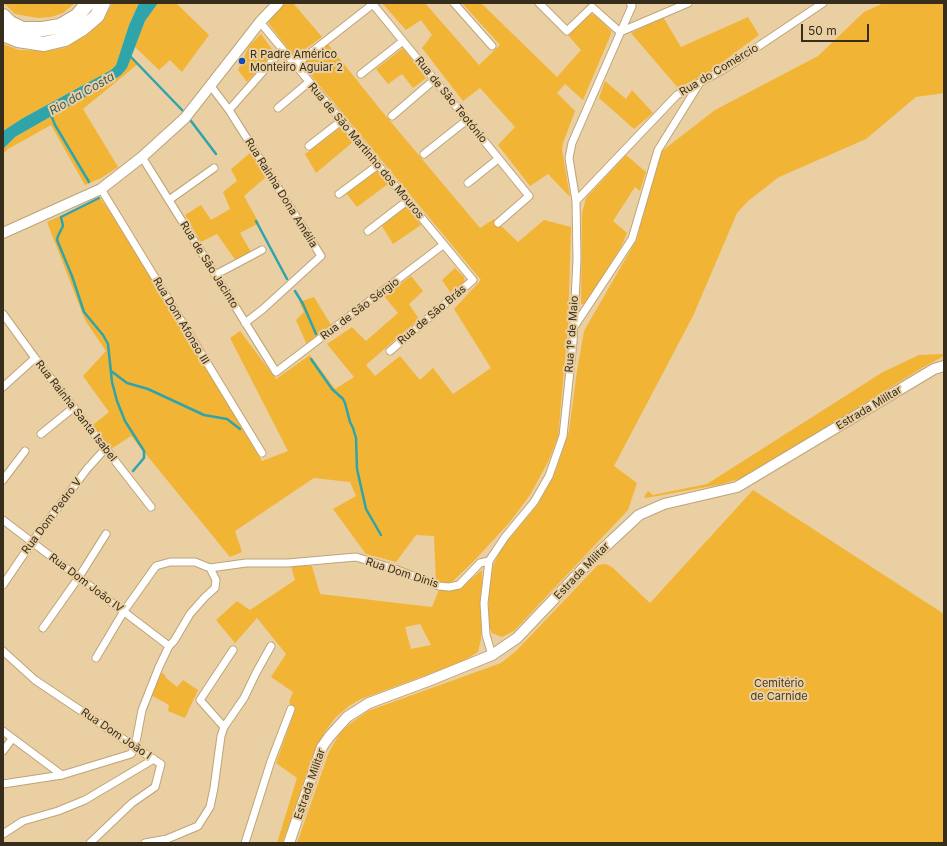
<!DOCTYPE html>
<meta charset="utf-8">
<style>
body{margin:0}
#map{position:relative;width:947px;height:846px;overflow:hidden;background:#e9cfa2;font-family:Inter,sans-serif}
canvas{display:block}
.frame{position:absolute;inset:0;border:4px solid #372d1c;pointer-events:none}
.scale{position:absolute;left:801px;top:24px;width:68px;height:18px;box-sizing:border-box;border:2px solid #372d1c;border-top:0;padding-left:5px;font-size:12px;line-height:14px;white-space:nowrap;color:#372d1c;-webkit-text-stroke:3px #e9cfa2;paint-order:stroke}
</style>
<div id="map">
<canvas width="947" height="846"></canvas>
<div class="frame"></div>
<div class="scale">50 m</div>
</div>
<script>
const g = document.querySelector('canvas').getContext('2d');
g.lineJoin = 'round';
function fillPath(path, color) {
  g.fillStyle = color;
  g.fill(path, 'evenodd');
}
function toPath(rows) {
  const path = new Path2D();
  for (const r of rows) {
    path.moveTo(r[0], r[1]);
    for (let i = 2; i < r.length; i += 2) path.lineTo(r[i], r[i + 1]);
  }
  return path;
}
function trace(path, color, width, dash) {
  g.strokeStyle = color;
  g.lineWidth = width;
  g.lineCap = dash ? 'butt' : 'round';
  g.setLineDash(dash || []);
  g.stroke(path);
}
function label(font, color, halo, rows, align = 'center') {
  g.font = font + ' Inter,sans-serif';
  g.lineWidth = 4;
  g.setLineDash([]);
  g.textBaseline = 'middle';
  g.strokeStyle = halo;
  g.fillStyle = color;
  for (const [text, x, y, turn = 0] of rows) {
    g.save();
    g.translate(x, y);
    g.rotate((+turn || 0) * Math.PI / 180);
    g.textAlign = isNaN(turn) ? turn : align;
    if (halo) g.strokeText(text, 0, 0);
    g.fillText(text, 0, 0);
    g.restore();
  }
}
fillPath(toPath([
 [4,3,75,3,63,13,51,17,38,18,15,14],
 [112,3,139,3,129,25,116,65,111,70,23,118,3,131,3,44,19,50,47,51,64,48,89,33,110,8],
 [158,3,176,3,209,35,182,72,170,60,159,70,135,47,145,21],
 [285,3,293,3,322,37,297,55,292,54,269,24,268,20],
 [382,3,425,3,479,65,500,45,462,3,481,3,557,77,581,50,567,34,589,14,595,15,611,31,611,34,583,100,565,84,557,93,575,111,563,143,562,150,570,197,548,174,530,186,498,145,515,127,480,88,463,101,422,48,432,35,421,20,406,30],
 [884,3,944,3,944,93,916,97,866,139,779,177,748,201,737,213,693,316,614,466,637,483,628,510,514,631,502,637,492,633,488,624,489,593,493,566,500,551,508,540,539,503,556,470,569,431,577,371,584,331,637,239,653,177,662,151,715,110,818,56,864,12],
 [663,17,681,47,748,17,759,35,709,72,678,88,631,33],
 [261,34,274,52,247,82,238,70,249,46],
 [327,43,380,109,480,228,494,219,518,242,544,220,571,227,568,326,558,437,548,462,530,495,509,523,472,563,451,583,436,582,434,536,416,535,396,562,366,554,333,509,356,496,350,482,314,478,235,531,242,552,230,557,131,436,111,449,93,425,109,412,83,376,106,351,85,320,47,222,100,198,123,229,262,461,288,451,230,338,240,331,276,379,310,355,335,389,354,377,327,344,352,327,366,341,398,313,384,296,411,276,423,291,409,304,419,319,366,365,375,376,400,356,420,380,433,368,453,394,491,368,454,309,481,280,304,67,304,63],
 [403,48,426,78,413,88,402,74,388,84,376,69],
 [131,56,139,63,83,109,118,167,101,178,85,185,51,125,8,149,3,154,3,149,15,137,106,85,121,75,127,68],
 [605,81,626,99,632,90,653,113,634,129,599,98],
 [341,127,353,142,316,173,305,154],
 [250,153,266,177,244,196,259,223,240,233,251,252,236,261,217,234,201,242,185,215,201,205,211,220,230,209,223,192,237,181,231,169],
 [626,155,646,172,640,191,635,187,613,221,627,233,622,245,586,305,581,304,582,213,586,198],
 [376,169,388,184,357,207,346,193],
 [404,208,408,208,421,225,393,244,382,226],
 [455,268,464,277,465,282,450,292,442,280],
 [314,297,331,325,307,345,296,320,304,312,299,302],
 [944,354,944,356,922,368,745,477,723,484,646,498,644,497,648,491,653,495,707,484,883,372,919,355],
 [753,490,944,614,944,843,297,843,329,752,340,733,350,724,368,711,501,663,516,651,598,565,606,564,612,567,650,603],
 [291,566,312,566,320,594,432,607,439,590,447,590,463,586,482,570,481,639,478,652,462,662,361,699,349,706,336,717,324,733,282,843,277,843,297,778,276,763,294,713,289,702,293,692,271,677,286,654,257,618,235,643,216,620,237,601,250,610,295,580],
 [420,624,431,645,411,649,405,627],
 [161,672,166,676,165,677,177,687,183,680,198,690,185,718,168,711,169,705,151,695]
]), '#f2b434');
fillPath(toPath([
 [139,3,158,3,145,21,127,68,121,75,106,85,15,137,3,149,3,131,23,118,111,70,116,65,129,25]
]), '#30a4ab');
trace(toPath([
 [130,56,183,111],
 [51,115,55,125,89,182],
 [191,121,216,154],
 [99,198,61,217,63,226,58,236,57,240,72,276,84,312,103,335,108,344,112,382,117,401,125,421,144,451,144,458,133,471],
 [256,221,287,279],
 [295,291,303,304,316,334],
 [311,359,332,389,343,399,345,403,350,422,353,428,356,438,357,469,366,509,381,535],
 [111,371,127,383,148,389,204,415,227,419,240,429]
]), '#30a4ab', 2.5);
const street = toPath([
 [372,3,529,196,498,223],
 [454,3,492,46],
 [539,3,567,31,592,7,620,32],
 [260,22,473,280,390,351],
 [620,32,688,3],
 [295,65,373,4],
 [361,74,403,41],
 [210,85,229,110,321,256,263,309,245,323],
 [278,108,309,82],
 [229,110,282,50],
 [392,116,434,80],
 [309,146,341,121],
 [424,154,467,120],
 [142,157,276,372,443,245],
 [468,183,498,159],
 [101,189,262,453],
 [339,194,378,165],
 [169,200,214,168],
 [576,201,677,95,726,68,823,3],
 [368,231,407,201],
 [215,275,262,250],
 [3,314,35,358,151,507],
 [574,327,632,239,658,150,699,84],
 [3,387,35,358],
 [41,434,73,408],
 [3,480,25,451],
 [3,520,169,646],
 [3,585,32,542,87,469,105,449],
 [43,628,79,577,106,534],
 [3,651,35,680,135,747,161,764,155,787,132,803,90,843],
 [492,655,486,635,484,603,489,561,505,537,534,502,549,476,563,436,573,342,577,259,576,201,569,158,572,143,632,6,630,3],
 [96,658,124,611,156,566,170,562,195,562,210,568,246,563,288,563,356,557,395,569,439,586,449,587,459,585,480,563,489,561],
 [224,727,200,700,233,650],
 [3,731,62,775],
 [3,751,12,739],
 [3,784,62,775,131,754,135,747,142,710,159,667,169,646,174,641,190,614,205,597,215,588,216,580,210,568],
 [3,834,23,821,58,811,85,800,154,759],
 [145,843,167,839,198,826,210,807,214,788,221,736,224,727,244,698,256,673,271,646],
 [245,843,271,761,291,709]
]);
const secondary = toPath([
 [3,233,101,189,142,157,185,118,260,22,278,3],
 [289,843,322,747,329,737,347,717,369,703,428,681,492,655,517,638,594,557,639,515,664,504,737,487,934,369,944,366]
]);
const highway = toPath([
 [3,16,10,23,23,29,43,29,60,26,77,16,88,3],
 [3,34,18,40,44,44,65,39,83,28,97,16,103,3]
]);
trace(street, '#bda479', 9);
trace(secondary, '#bda479', 12);
trace(highway, '#bda479', 16);
trace(street, '#fff', 7);
trace(secondary, '#fff', 10);
trace(highway, '#fff', 14);
for (const [x, y, r, color] of [
 [242,61,4,"#0f4cb7"]
]) {
  const dot = new Path2D();
  dot.arc(x, y, r, 0, 2 * Math.PI);
  g.fillStyle = color;
  g.fill(dot);
  trace(dot, '#e9cfa2', 1.5);
}
label('11px', '#372d1c', '#e9cfa2', [
 ["R Padre Américo",250,55],
 ["Monteiro Aguiar 2",250,68]
], 'left');
label('11px', '#372d1c', '#e9cfa2', [
 ["Rua do Comércio",719,70,-31],
 ["Rua de São Teotónio",451,100,51],
 ["Rua de São Martinho dos Mouros",366,151,50],
 ["Rua Rainha Dona Amélia",281,193,58],
 ["Rua de São Jacinto",209,265,58],
 ["Rua de São Sérgio",360,309,-37],
 ["Rua de São Brás",432,315,-40],
 ["Rua Dom Afonso III",181,321,59],
 ["Rua 1º de Maio",572,334,-86],
 ["Estrada Militar",869,408,-31],
 ["Rua Rainha Santa Isabel",76,411,52],
 ["Rua Dom Pedro V",52,516,-53],
 ["Estrada Militar",582,571,-46],
 ["Rua Dom Dinis",402,573,18],
 ["Rua Dom João IV",86,583,37],
 ["Rua Dom João I",116,734,34],
 ["Estrada Militar",310,784,-71]
]);
label('11px', '#473b25', '#e9cfa2', [
 ["Cemitério",779,684],
 ["de Carnide",779,697]
]);
label('italic 12px', '#3b5d5f', '#e9cfa2', [
 ["Rio da Costa",82,94,-30]
]);
</script>
